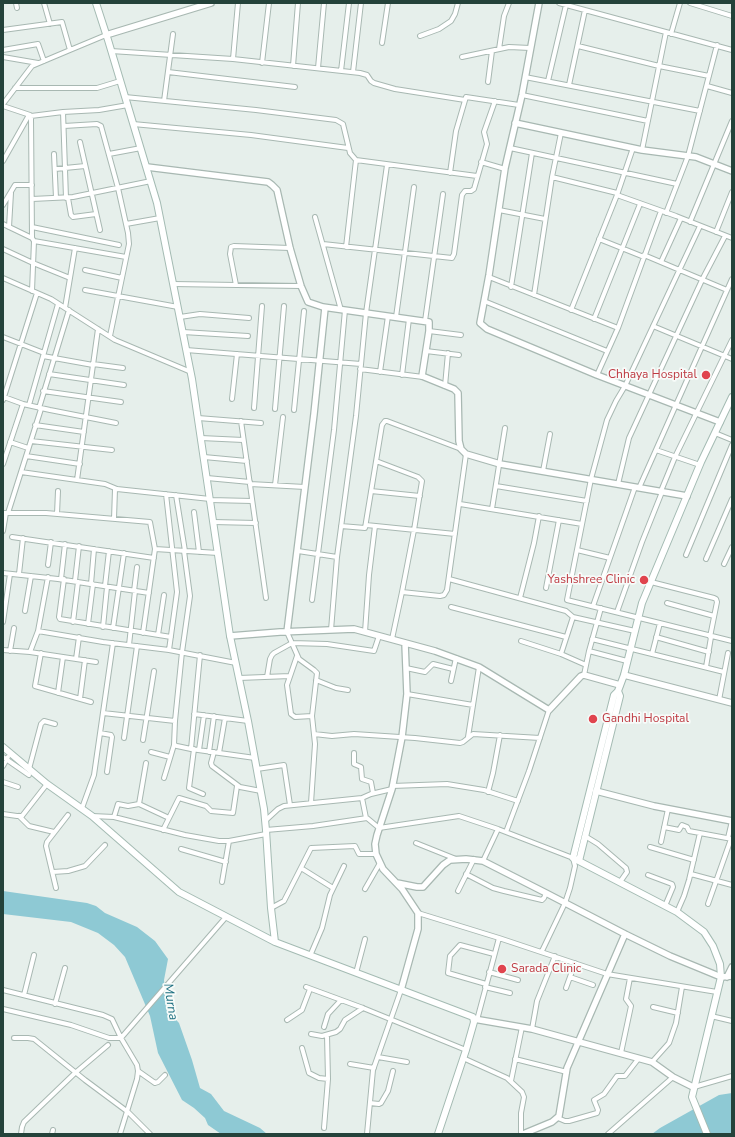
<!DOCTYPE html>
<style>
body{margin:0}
#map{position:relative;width:735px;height:1137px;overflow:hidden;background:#e6efeb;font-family:"Nunito Sans",sans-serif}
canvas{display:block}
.frame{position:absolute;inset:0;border:4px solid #24423a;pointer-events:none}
</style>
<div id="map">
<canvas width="735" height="1137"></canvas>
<div class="frame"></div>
</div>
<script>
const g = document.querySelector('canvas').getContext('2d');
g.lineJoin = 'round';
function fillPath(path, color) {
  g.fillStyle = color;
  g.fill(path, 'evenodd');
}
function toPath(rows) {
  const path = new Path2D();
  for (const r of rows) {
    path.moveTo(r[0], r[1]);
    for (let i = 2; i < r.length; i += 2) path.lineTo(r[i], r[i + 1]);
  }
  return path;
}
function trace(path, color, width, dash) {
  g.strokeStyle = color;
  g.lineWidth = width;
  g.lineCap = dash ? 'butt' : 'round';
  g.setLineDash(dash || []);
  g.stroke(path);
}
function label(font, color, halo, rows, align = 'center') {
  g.font = font + ' "Nunito Sans",sans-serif';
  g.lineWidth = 3.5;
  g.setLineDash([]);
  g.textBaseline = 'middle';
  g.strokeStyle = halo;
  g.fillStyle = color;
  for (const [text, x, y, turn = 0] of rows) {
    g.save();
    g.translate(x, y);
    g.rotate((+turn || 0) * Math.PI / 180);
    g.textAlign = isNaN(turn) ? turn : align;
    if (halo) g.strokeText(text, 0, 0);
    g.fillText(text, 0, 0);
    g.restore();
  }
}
fillPath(toPath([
 [3,891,87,903,96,906,105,913,137,927,155,941,168,959,164,980,166,1009,179,1023,192,1060,200,1088,211,1094,224,1111,260,1128,267,1134,221,1134,208,1125,205,1118,194,1108,182,1100,158,1053,150,1016,125,957,114,945,98,933,71,922,3,914],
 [732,1093,732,1134,652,1134,660,1128,719,1095]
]), '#8ec9d4');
const minor = toPath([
 [16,3,17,8],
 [44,3,50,24],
 [559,3,732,50],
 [690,3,732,16],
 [3,30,62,22,70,50,106,35],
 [671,34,680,3],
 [420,36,439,29,451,21,455,14,458,3],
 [382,43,388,3],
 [578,46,659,66,709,76],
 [499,49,504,16,509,3],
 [3,50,38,44,44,61],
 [111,51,233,59,360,73,367,75,371,81,374,83,395,89,465,100],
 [3,57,38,63],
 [462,57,509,47,530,48],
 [233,59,238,3],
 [262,63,269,3],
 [293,66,298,3],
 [318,68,324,3],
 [341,71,349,3],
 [168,72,295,87],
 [353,72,361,3],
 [525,77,700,111],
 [548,81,566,5],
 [488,82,492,51],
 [569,85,585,10],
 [707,86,732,93],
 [15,88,97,88,120,81],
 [522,95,648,121],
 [125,97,256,110,336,120,343,124,350,153,356,160,477,176],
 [164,101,173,34],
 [3,104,32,66,70,50],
 [3,106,30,115,31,117,32,238],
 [63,112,66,198],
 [31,116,63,112,99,110,128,105],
 [133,124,251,135,348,148],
 [64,126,97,124,101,126,118,188,128,233,129,244,110,336],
 [80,142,100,230],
 [510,148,677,184],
 [642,150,666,32],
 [54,154,56,198],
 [109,154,141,148],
 [3,161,29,115],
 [481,162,505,169],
 [55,169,85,166],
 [450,173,456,131,466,97,519,105],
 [552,177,617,193],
 [617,195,676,216,732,238],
 [68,198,71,215,73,217,96,214],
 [32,199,73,197,151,181],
 [3,205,15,185,32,185],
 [499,210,545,219],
 [666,213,688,156,717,45],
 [315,217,341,310],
 [690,222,732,121],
 [3,224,32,238,34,241,32,291],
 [126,224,160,218],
 [700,226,625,386,616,401,607,420,591,479,567,600,732,641],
 [9,227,11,193],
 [32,227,119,245],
 [716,232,732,192],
 [599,239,644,257],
 [34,241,126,257],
 [323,244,452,258,454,254,462,195,465,191,471,191,474,189,487,144,484,132,495,101],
 [346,247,356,160],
 [3,249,33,263,70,278],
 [644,255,727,290],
 [661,262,681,218],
 [85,270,122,278],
 [489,277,618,328],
 [3,278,51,299,115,340,191,372],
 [173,284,301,286],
 [236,285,230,254,231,247,234,246,290,248],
 [511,287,532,153],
 [85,290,178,307],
 [534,295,552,177,561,133],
 [484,301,607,351],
 [65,308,75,248],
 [571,310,617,195,633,148],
 [180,317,200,314,249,318],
 [396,317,414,187],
 [594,319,640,204],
 [425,321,443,194],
 [653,326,732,359],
 [429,331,461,335],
 [183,332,248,336],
 [3,337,44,353],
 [186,350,361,364],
 [426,351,459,355],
 [43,356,93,365],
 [93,364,123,368],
 [360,369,423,377],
 [380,372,388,316],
 [49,374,124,385],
 [402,375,409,319],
 [597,375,618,328,661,211],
 [445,386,448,353],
 [43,391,121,402],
 [4,397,23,404],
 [232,399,237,354],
 [3,400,37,293],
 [29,405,58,304],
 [39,408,69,310],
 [254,408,262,306],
 [275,409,284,306],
 [294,410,304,311],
 [198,418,261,423],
 [241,421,266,598],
 [35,425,84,432],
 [715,433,732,440],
 [201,438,243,440],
 [31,441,112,450],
 [10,442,28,448],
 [656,450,700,465],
 [26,456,80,464],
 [204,457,247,461],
 [376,461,418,477,422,481,414,530,402,592,440,596,444,595,447,590,466,454],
 [3,464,23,404,50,410,116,423],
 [543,471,550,434],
 [21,472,105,484,117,489,210,499],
 [207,478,250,482],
 [77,480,98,329],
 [250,484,305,487],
 [618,484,629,438,702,280,725,236],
 [275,485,283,417],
 [496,486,587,501],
 [639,488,732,279],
 [371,491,420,496],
 [661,491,675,457,732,340],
 [166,494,177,592,169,650],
 [176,495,185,551],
 [210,500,252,501],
 [460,504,582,524],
 [492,509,505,428],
 [194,512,199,552],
 [3,513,46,513,150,522,155,549,218,553],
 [8,513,41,409],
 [57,514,58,491],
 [114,519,115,489],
 [213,522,256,523],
 [366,525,455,534],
 [341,526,365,528,382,425,385,421,387,421,461,449],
 [3,531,6,513],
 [12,537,154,558],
 [577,550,610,558],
 [184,551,190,596,182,652,175,721,174,745,177,746,191,749,255,758],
 [298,551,337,557],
 [686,555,732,445],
 [706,559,732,499],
 [724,564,732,547],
 [48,565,51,542],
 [3,573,58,579,149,593],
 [19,574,23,538],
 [61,579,65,544],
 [64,579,59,617,60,619,171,637],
 [449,579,566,611,573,617],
 [75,581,79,546],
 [651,582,714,598,716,599,717,602,710,637],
 [91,584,94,549],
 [105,586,109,551],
 [546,588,559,520],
 [134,591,137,567],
 [520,598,534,543,539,516],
 [312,600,334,430,345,310],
 [667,603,714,616],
 [593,606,635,487],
 [451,607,566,637],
 [25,611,31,576],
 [617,612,642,542,662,492],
 [3,622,10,574],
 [73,622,78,582],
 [88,624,93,584],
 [103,627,107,587],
 [113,628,124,553],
 [331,630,337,557,356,416,366,313,387,165],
 [38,631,48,577],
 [287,632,299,659,314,670,317,673,312,716,315,744,311,803],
 [365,632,369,575,375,526],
 [143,633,155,549],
 [158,635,164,595],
 [656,637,709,652],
 [392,639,402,592],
 [592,639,724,672],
 [521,641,561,654,586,665],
 [129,645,135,591],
 [3,650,30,652,38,631,103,642,169,650,236,663],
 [10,651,14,628],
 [589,651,627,661],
 [30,652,96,662],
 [41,653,35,686,91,702],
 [561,654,573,617,635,631],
 [652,654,660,623],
 [297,656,287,685,291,714,295,717,312,716],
 [76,659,79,637],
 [706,667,711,637],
 [406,668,425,672,433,664,453,669],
 [584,675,589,651,601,608],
 [267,677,270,659,272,655,274,653,292,643,327,644,374,651,379,636],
 [239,678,290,676],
 [316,680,336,688,348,690],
 [451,681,456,658],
 [58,693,63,657],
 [407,694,473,705],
 [80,699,85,660],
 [719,700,728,653],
 [103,713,175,721],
 [194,714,248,721],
 [100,733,111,735,112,737,107,772],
 [314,734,332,736,354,734,415,738,460,743,463,742,473,734,540,738],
 [468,737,479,667],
 [124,738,137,646],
 [143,740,154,671],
 [191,749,200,655],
 [194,749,189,788,203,794],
 [199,750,204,715],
 [151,752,170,757],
 [209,752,214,716],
 [214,752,211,763,212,766,240,787,261,791],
 [219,753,225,718],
 [354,753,354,764,361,767,362,779,371,782,373,793],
 [3,757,29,775],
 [3,766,8,757],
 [29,769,41,724,44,721,55,724],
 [257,769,284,765,290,805],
 [164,778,174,745],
 [3,782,18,787],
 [392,786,447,784,484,790,518,801],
 [488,792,493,773,500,735],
 [362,798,366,818],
 [139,804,146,763],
 [82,808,94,775,113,643],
 [3,814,17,816,22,816,47,784],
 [19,816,29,826,54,832],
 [92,816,114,817,185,835,219,841,229,841,266,834],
 [114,817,118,804,128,806,139,804,169,818],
 [265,821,278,809,284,806,362,798,371,794,392,789],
 [664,827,679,830,682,825,687,827,689,831,732,839],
 [163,830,179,798,206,806,211,811,233,813,237,786],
 [266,830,313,826,367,818,379,828,459,816,498,829],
 [506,832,529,771,549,710],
 [585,836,598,844,626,868,627,872,620,882],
 [728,838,732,821],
 [661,842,668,809],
 [416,843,456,859],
 [650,847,694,860],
 [181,849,226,862],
 [483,861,498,829,573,858,575,866,570,888,565,903,542,951],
 [301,868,333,888],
 [53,872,68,871,85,866,105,845],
 [466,874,493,888,504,891,542,900,544,898,546,893],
 [691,874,732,885],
 [648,875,672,884,673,887,665,906],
 [222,882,229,841],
 [56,888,46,846,47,842,68,815],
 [365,889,380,863],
 [458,891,474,859],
 [708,904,731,839],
 [271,908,284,901,311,848,355,846,359,854,376,854],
 [677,912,684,896,689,880,700,833],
 [418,913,499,938,477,1020],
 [499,938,607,974,717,992],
 [310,956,322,928,330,895,344,866],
 [489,972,518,980],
 [356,973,365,939],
 [570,977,593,985],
 [486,984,448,973,450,956,460,945,494,954],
 [306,987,363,1008,466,1050],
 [485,987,510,993],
 [566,988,575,963],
 [3,990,103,1015,112,1019,121,1038,137,1065,138,1071,137,1079,120,1134],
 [24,995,34,955],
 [55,1004,65,968],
 [653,1007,678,1013],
 [3,1009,71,1025,109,1038,121,1038,226,917],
 [711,1016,732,1021],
 [287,1020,302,1010,310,989],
 [324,1027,328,1014,341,1000],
 [532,1029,537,1001,555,956],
 [311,1034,322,1036,336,1032,340,1029,345,1020,363,1008],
 [14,1038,28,1038,34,1039,85,1080,128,1112,150,1134],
 [302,1048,309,1073,319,1078,328,1079],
 [621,1053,631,1006,626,999,630,978],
 [378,1057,407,1062],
 [463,1058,507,1078,522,1092,524,1097,521,1113,521,1134],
 [515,1059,567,1072],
 [652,1062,669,1043,676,1023,682,987],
 [350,1064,374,1068],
 [138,1071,155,1083,158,1082,165,1075],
 [511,1081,522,1027],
 [694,1087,732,1076],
 [370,1103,379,1104,381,1103,388,1091,393,1071],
 [558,1118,565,1121,569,1121,597,1113,598,1110,594,1100,604,1094,617,1076,625,1076,639,1058],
 [324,1128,328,1079,327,1035],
 [21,1134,22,1127,24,1122,75,1073,108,1045],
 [52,1134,53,1130],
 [367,1134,373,1070,401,990],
 [608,1134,673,1077]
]);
const tertiary = toPath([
 [539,3,522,95,505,168,489,275,480,323,487,329,597,375,720,422],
 [106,35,211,3],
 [515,123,642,150,696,157,732,171],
 [147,167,268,182,272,185,277,190,290,248,301,286,308,302,323,307,429,322,429,331,422,376,454,389,458,393,459,441,461,449,466,454,500,464,687,496],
 [287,632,314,414,325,308],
 [230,636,280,632,354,629,435,651,479,667,549,710,581,676,584,675,620,685],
 [624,675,732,703],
 [596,791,654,806,732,821],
 [397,883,417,887,423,887,443,865,450,860,466,859,483,861,546,893,625,934,670,956,721,977,732,976],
 [727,977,732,967],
 [401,990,418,929,418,913,402,889,383,869,376,854,375,844,377,835,392,789,402,737,407,694,405,643],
 [474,1019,532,1029,652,1062,673,1077,693,1087],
 [523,1134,552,1122,559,1116,567,1068,625,934]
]);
const secondary = toPath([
 [96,3,108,40,157,203,192,379,230,636,248,721,264,809,266,830,271,908,275,942,473,1017,474,1022,466,1050,438,1134],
 [3,747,47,784,92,816,179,892,275,942],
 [579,861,620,696,618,691],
 [707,1134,692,1097,721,977,720,964,713,946,704,932,677,912,573,858,614,695,618,691,624,675,642,603,701,462,732,397]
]);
trace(minor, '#a8b8b2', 6);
trace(tertiary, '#a8b8b2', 8);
trace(secondary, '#a4bbb3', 8);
trace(minor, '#fff', 4);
trace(tertiary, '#fff', 5.5);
trace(secondary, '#fff', 6);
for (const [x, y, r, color] of [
 [706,375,5,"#e0444e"],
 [644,580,5,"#e0444e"],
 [593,719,5,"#e0444e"],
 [502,969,5,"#e0444e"]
]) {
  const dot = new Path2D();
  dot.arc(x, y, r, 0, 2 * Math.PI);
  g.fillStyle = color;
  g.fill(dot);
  trace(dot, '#f7fbf9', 1.5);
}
label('12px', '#be3a42', '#f7fbf9', [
 ["Chhaya Hospital",697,375],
 ["Yashshree Clinic",635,580],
 ["Gandhi Hospital",602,719,"left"],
 ["Sarada Clinic",511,969,"left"]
], 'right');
label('italic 13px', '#1c6f80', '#f7fbf9', [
 ["Murna",170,1002,81]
]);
</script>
